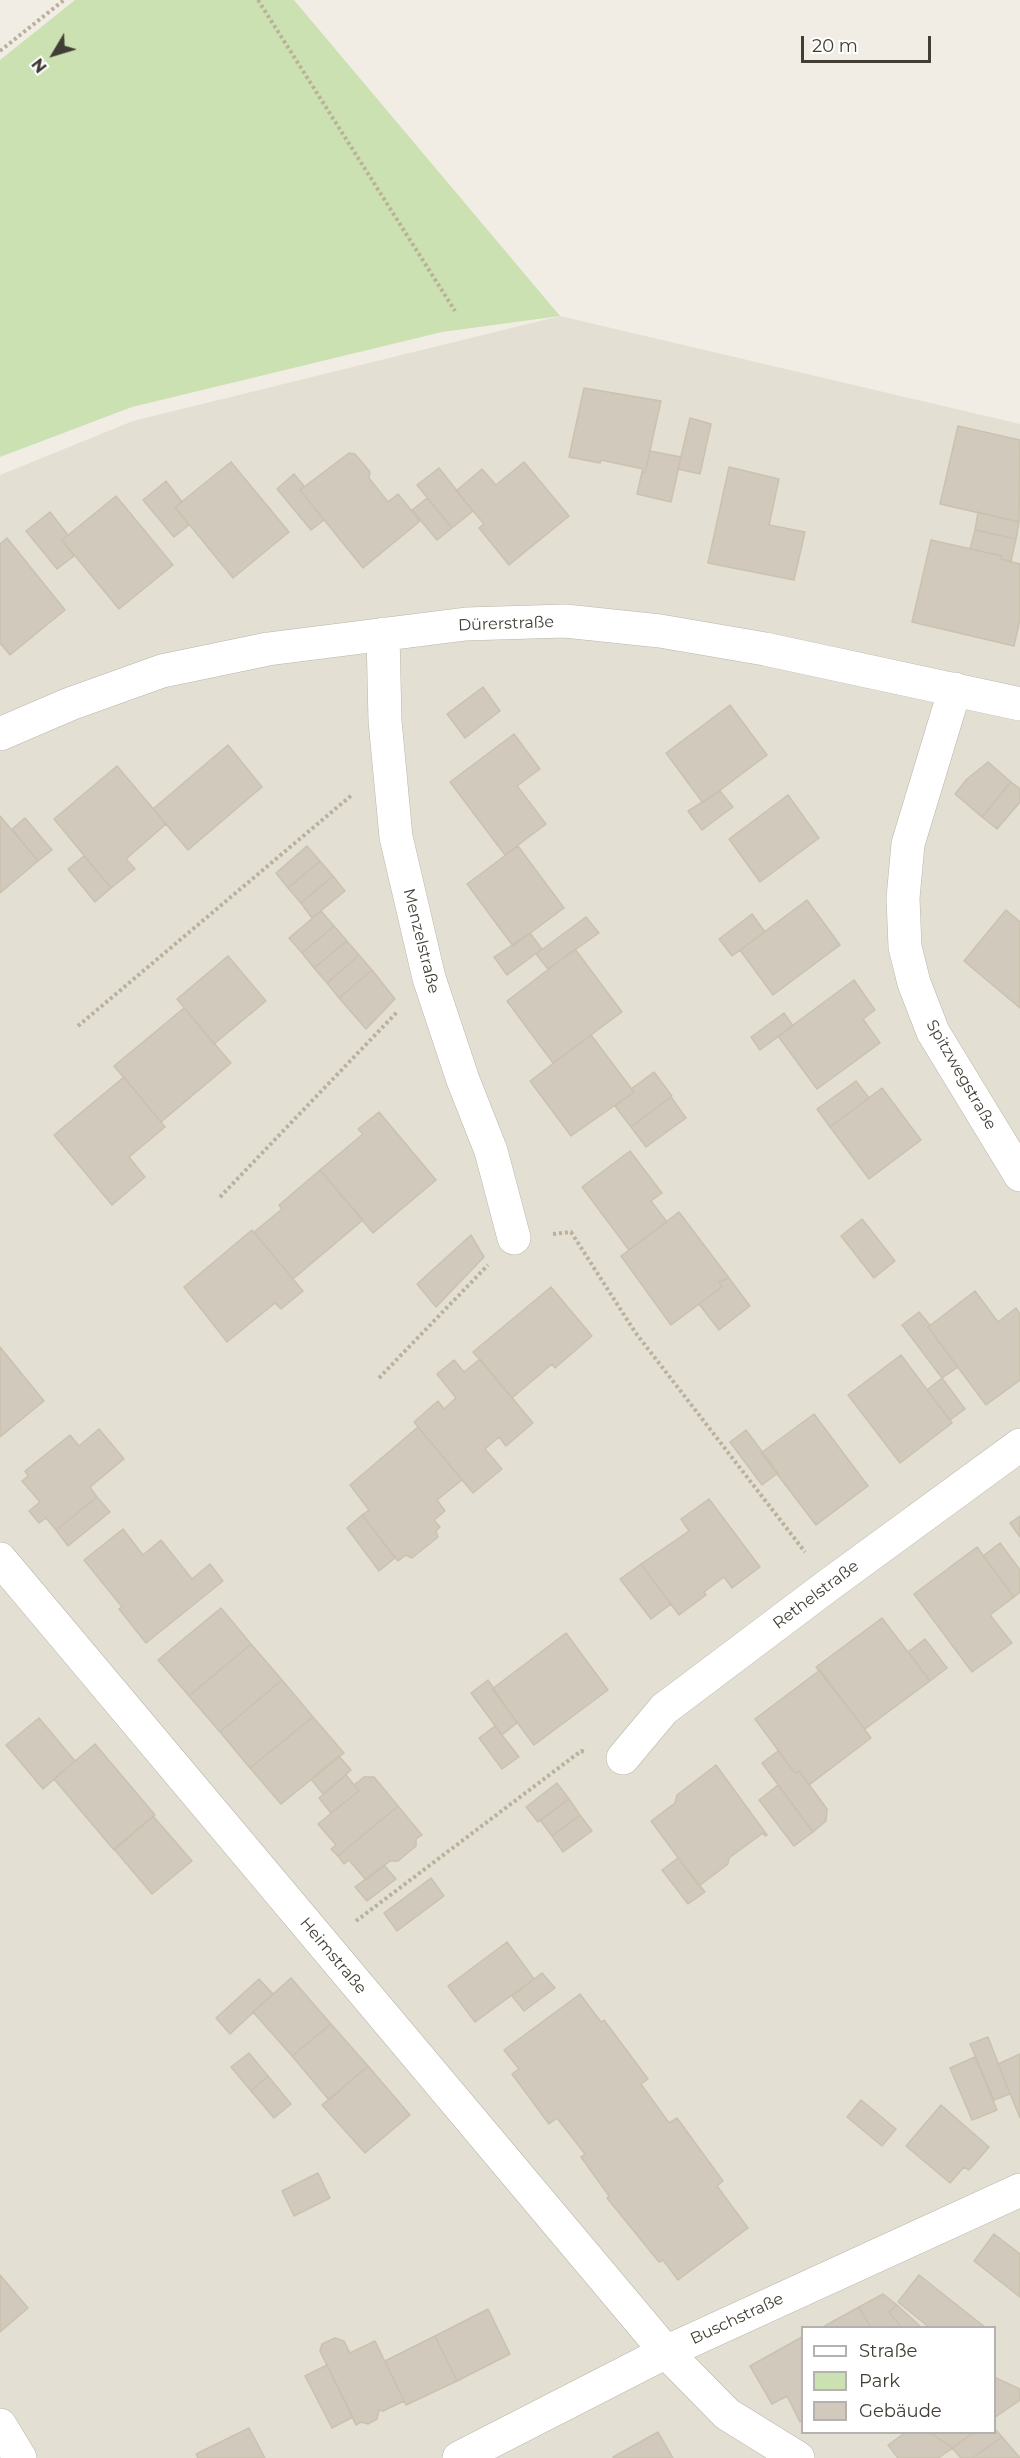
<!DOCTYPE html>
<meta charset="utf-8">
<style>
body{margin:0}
#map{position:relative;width:1020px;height:2458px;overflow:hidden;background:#f1ede5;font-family:Montserrat,sans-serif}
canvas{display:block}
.legend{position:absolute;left:801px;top:2326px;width:195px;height:108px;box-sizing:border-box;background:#fff;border:2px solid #b3b2ae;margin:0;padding:8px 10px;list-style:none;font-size:18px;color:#423e35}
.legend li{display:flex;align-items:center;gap:12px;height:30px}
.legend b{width:30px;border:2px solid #b3b2ae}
.north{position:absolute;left:24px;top:24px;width:60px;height:60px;-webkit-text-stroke:4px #fff;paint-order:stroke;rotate:232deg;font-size:16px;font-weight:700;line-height:24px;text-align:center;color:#423e35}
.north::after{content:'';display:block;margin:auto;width:21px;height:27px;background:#423e35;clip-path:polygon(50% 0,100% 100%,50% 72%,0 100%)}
.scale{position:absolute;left:801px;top:36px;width:130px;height:27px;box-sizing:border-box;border:3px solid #423e35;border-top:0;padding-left:8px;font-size:18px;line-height:21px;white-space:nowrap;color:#423e35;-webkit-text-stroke:4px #fff;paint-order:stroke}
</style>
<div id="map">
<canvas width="1020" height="2458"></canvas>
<ul class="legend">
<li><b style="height:8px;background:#fff"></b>Straße</li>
<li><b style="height:16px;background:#cbe1b1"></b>Park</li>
<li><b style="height:16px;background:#d1c9bb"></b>Gebäude</li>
</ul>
<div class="north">N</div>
<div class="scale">20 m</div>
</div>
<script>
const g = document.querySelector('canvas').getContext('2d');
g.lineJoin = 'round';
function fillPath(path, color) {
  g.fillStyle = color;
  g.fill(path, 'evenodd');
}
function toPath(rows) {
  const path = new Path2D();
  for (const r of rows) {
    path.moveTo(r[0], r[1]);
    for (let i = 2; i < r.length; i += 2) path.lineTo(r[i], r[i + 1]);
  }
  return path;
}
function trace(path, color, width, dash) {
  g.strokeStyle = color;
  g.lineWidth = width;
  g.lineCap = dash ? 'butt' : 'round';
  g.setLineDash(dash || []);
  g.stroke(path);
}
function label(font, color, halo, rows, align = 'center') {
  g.font = font + ' Montserrat,sans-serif';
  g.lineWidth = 4.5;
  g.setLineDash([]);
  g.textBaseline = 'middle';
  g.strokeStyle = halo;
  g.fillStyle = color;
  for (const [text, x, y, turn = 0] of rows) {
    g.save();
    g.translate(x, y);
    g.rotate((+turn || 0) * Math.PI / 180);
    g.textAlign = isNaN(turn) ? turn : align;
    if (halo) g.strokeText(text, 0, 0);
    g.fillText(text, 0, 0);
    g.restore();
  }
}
fillPath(toPath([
 [560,316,1020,424,1020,2458,0,2458,0,475,133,421],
 [802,2328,994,2328,994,2432,802,2432]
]), '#e4dfd3');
fillPath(toPath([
 [75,0,294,0,560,316,442,332,132,407,0,457,0,60]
]), '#cbe1b1');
const building = toPath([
 [584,388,661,401,645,473,642,472,643,469,601,460,600,463,569,457,584,388],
 [690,418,711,424,700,474,678,469,690,418],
 [958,426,1020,440,1019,522,940,504,958,426],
 [650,451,681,457,671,502,637,494,642,472,645,473,650,451],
 [349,453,355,454,370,472,369,478,388,502,398,494,420,521,363,568,300,490,349,453],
 [231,462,289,532,233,578,175,507,231,462],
 [524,462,569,516,509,565,479,528,484,524,456,491,482,469,496,485,524,462],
 [729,467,779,479,769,525,805,532,794,580,708,563,729,467],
 [439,468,473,511,452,528,417,485,439,468],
 [294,474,304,486,300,490,324,520,311,530,277,489,294,474],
 [166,481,182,502,175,507,189,525,174,537,143,500,166,481],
 [116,496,173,565,119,609,62,540,116,496],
 [427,498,452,528,437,540,412,510,427,498],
 [50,512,68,535,62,540,74,556,57,569,26,531,50,512],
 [978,512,1019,522,1016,539,975,530,978,512],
 [975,530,1016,539,1011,561,1001,559,1002,556,970,549,975,530],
 [7,538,65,610,10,655,0,643,0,544,7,538],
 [931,540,1002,556,1001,559,1020,564,1020,620,1014,646,912,622,931,540],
 [483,687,500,711,465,738,447,714,483,687],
 [730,705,767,755,703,803,666,753,730,705],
 [514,734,540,769,517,786,546,824,505,855,450,782,514,734],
 [228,745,262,787,188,850,153,809,228,745],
 [988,762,1011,782,982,817,955,794,967,779,988,762],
 [117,766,166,824,126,859,135,869,111,888,54,819,117,766],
 [1011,782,1020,789,1020,802,997,829,982,817,1011,782],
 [720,791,733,807,702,830,688,811,720,791],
 [788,795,819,838,760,882,729,839,788,795],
 [0,816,38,861,0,893,0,816],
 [25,818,52,850,38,861,12,829,25,818],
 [307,846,320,861,288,888,276,873,307,846],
 [518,846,564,908,513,946,467,884,518,846],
 [84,856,111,888,95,902,68,869,84,856],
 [320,861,333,876,301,903,288,888,320,861],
 [333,876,345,891,312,918,301,903,333,876],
 [807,900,840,945,773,995,740,950,807,900],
 [1006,910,1020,922,1020,1008,964,961,1006,910],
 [321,911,334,926,302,953,289,938,321,911],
 [752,914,765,932,732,956,719,939,752,914],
 [586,917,599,933,548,969,536,954,586,917],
 [334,926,347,941,314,968,302,953,334,926],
 [530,933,542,949,507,975,494,957,530,933],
 [347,941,359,955,327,983,314,968,347,941],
 [575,949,622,1012,553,1063,507,1001,575,949],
 [359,955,372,970,339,998,327,983,359,955],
 [228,956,266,1001,214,1044,177,999,228,956],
 [372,970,395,999,366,1029,339,998,372,970],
 [854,980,875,1010,863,1019,880,1043,817,1089,778,1036,854,980],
 [184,1008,231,1063,161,1122,114,1066,184,1008],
 [784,1013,793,1026,760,1050,751,1037,784,1013],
 [591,1035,634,1092,571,1136,530,1081,591,1035],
 [654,1072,672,1096,631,1127,615,1106,634,1092,631,1089,654,1072],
 [124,1077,165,1127,129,1157,145,1177,112,1205,54,1135,124,1077],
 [856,1081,869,1098,830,1127,817,1109,856,1081],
 [882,1088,921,1140,869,1179,830,1127,882,1088],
 [671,1097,686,1118,646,1147,631,1127,671,1097],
 [379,1112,436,1180,373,1233,320,1170,363,1134,358,1129,379,1112],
 [630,1151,662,1193,651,1201,667,1222,629,1250,582,1187,630,1151],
 [320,1170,363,1220,293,1279,254,1232,282,1209,279,1205,320,1170],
 [679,1212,729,1278,719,1282,722,1287,671,1325,621,1256,679,1212],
 [862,1219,895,1261,874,1278,841,1236,862,1219],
 [252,1230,303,1291,281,1309,275,1303,227,1342,184,1287,252,1230],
 [471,1235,484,1257,436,1307,417,1284,471,1235],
 [729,1278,750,1306,719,1330,699,1304,722,1287,719,1282,729,1278],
 [551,1287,592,1336,555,1368,552,1364,512,1398,473,1352,551,1287],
 [975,1291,998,1322,1016,1308,1020,1314,1020,1380,986,1405,928,1327,975,1291],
 [919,1312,930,1325,928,1327,958,1367,942,1378,902,1325,919,1312],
 [0,1347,44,1401,0,1437,0,1347],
 [901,1355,952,1423,900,1463,848,1395,901,1355],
 [480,1359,533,1423,506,1446,499,1437,485,1449,502,1469,473,1493,414,1422,438,1401,444,1409,456,1398,437,1374,454,1360,464,1372,480,1359],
 [942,1378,965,1409,950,1420,927,1390,942,1378],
 [814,1414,868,1486,816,1525,761,1453,814,1414],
 [418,1427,462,1480,437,1500,445,1511,434,1520,440,1527,436,1531,438,1537,412,1558,406,1555,398,1561,362,1515,369,1510,350,1485,418,1427],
 [99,1429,124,1459,90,1487,97,1497,56,1530,46,1518,39,1523,29,1511,40,1502,22,1481,28,1476,25,1471,70,1435,79,1446,99,1429],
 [746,1430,778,1473,762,1485,730,1442,746,1430],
 [97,1497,110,1512,68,1546,56,1530,97,1497],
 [709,1499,760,1567,732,1588,724,1577,704,1592,706,1595,679,1615,641,1564,689,1531,681,1519,709,1499],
 [362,1515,395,1558,379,1571,347,1528,362,1515],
 [1020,1516,1020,1537,1010,1523,1020,1516],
 [123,1529,143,1555,161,1540,192,1579,210,1564,223,1581,146,1643,119,1609,122,1607,84,1560,123,1529],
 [1000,1543,1020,1570,1020,1592,1014,1597,983,1556,1000,1543],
 [977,1547,1014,1597,990,1615,1012,1643,972,1672,914,1594,977,1547],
 [641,1564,671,1604,651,1619,620,1579,641,1564],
 [221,1608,251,1644,189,1696,158,1660,221,1608],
 [882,1618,930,1681,865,1729,816,1667,882,1618],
 [566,1633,608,1690,534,1745,492,1689,566,1633],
 [925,1639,947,1668,930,1681,908,1652,925,1639],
 [251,1644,282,1680,220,1732,189,1696,251,1644],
 [820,1670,871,1738,809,1785,799,1771,795,1773,755,1719,820,1670],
 [282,1680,313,1717,250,1768,220,1732,282,1680],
 [488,1680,517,1723,502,1735,471,1693,488,1680],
 [313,1717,344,1753,281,1804,250,1768,313,1717],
 [39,1718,75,1761,43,1789,6,1745,39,1718],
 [495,1726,519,1757,502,1769,479,1738,495,1726],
 [95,1744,155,1815,114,1850,54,1779,95,1744],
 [778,1751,795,1773,799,1771,827,1809,826,1821,813,1832,762,1763,778,1751],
 [339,1756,351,1770,323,1794,311,1779,339,1756],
 [716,1765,767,1835,765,1836,763,1833,729,1858,728,1864,699,1886,651,1821,675,1803,677,1795,716,1765],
 [346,1775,359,1791,331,1813,319,1798,346,1775],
 [364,1777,374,1777,398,1806,338,1856,331,1849,336,1845,318,1824,359,1791,354,1785,364,1777],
 [557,1783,569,1799,538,1822,526,1807,557,1783],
 [778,1785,813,1832,794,1846,759,1800,778,1785],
 [569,1799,580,1815,552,1836,540,1820,569,1799],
 [398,1806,422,1835,416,1839,416,1846,398,1861,390,1861,366,1880,349,1860,344,1864,338,1856,398,1806],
 [580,1815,592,1831,563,1852,552,1836,580,1815],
 [153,1816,192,1861,152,1894,114,1849,153,1816],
 [678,1858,705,1892,688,1904,662,1870,678,1858],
 [384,1865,396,1879,367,1901,355,1887,384,1865],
 [431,1878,444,1896,397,1931,384,1913,431,1878],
 [507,1942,534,1979,475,2022,448,1986,507,1942],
 [542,1973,555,1988,524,2011,512,1996,542,1973],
 [291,1978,331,2024,292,2056,253,2012,291,1978],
 [259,1979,273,1994,230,2034,216,2018,259,1979],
 [580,1994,601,2022,604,2020,648,2079,641,2084,669,2123,677,2118,723,2181,717,2186,748,2228,678,2280,663,2260,659,2262,607,2198,609,2196,581,2157,585,2154,557,2118,549,2124,512,2074,519,2069,504,2050,580,1994],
 [331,2024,368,2066,329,2100,292,2056,331,2024],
 [988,2037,1010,2094,994,2100,970,2044,988,2037],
 [249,2053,268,2076,251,2091,231,2067,249,2053],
 [1020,2054,1020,2118,998,2064,1020,2054],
 [975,2057,997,2110,972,2120,950,2068,975,2057],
 [368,2066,410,2115,365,2153,322,2105,368,2066],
 [268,2076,291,2104,274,2118,251,2091,268,2076],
 [861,2100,896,2129,882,2146,847,2117,861,2100],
 [941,2105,989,2147,969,2170,964,2167,950,2183,906,2146,941,2105],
 [318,2173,330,2198,294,2216,282,2191,318,2173],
 [994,2234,1020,2254,1020,2297,974,2261,994,2234],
 [0,2275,28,2308,0,2332,0,2275],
 [919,2275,986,2328,930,2328,898,2302,919,2275],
 [883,2294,897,2305,889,2312,902,2328,871,2328,859,2307,883,2294],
 [897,2305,922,2328,902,2328,889,2312,897,2305],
 [859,2307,871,2328,821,2328,859,2307],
 [488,2309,510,2354,457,2381,435,2336,488,2309],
 [435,2336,457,2381,406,2405,385,2361,435,2336],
 [802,2337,802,2420,800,2422,787,2396,772,2404,750,2366,802,2337],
 [335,2338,344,2341,350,2353,375,2341,404,2401,383,2411,379,2410,377,2419,368,2424,361,2422,356,2425,320,2351,322,2344,335,2338],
 [327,2365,353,2417,332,2428,305,2376,327,2365],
 [994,2377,1020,2389,1020,2400,994,2418,994,2377],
 [249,2428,265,2458,198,2458,196,2454,249,2428],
 [994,2428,1002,2437,972,2458,961,2458,952,2448,974,2432,994,2432,994,2428],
 [658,2432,673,2458,614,2458,613,2457,658,2432],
 [906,2432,929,2432,953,2448,938,2458,898,2458,888,2445,906,2432],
 [929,2432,974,2432,953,2448,929,2432],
 [1002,2437,1020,2458,972,2458,1002,2437]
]);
fillPath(building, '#d1c9bb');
trace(building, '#cbc1af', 1.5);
const minor = toPath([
 [383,634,385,721,396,837,429,978,463,1080,491,1151,514,1238],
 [955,689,908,844,903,898,905,947,914,983,933,1032,1020,1175],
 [0,734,70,704,162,671,268,649,466,624,565,621,660,631,765,649,1020,704],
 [0,1559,666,2352,727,2414,798,2458],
 [623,1758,664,1709,830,1584,1020,1445],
 [0,2425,20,2458],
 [459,2458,666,2352,1020,2190]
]);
trace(minor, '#bbb5a9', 34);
trace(toPath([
 [258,0,455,311],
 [0,51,64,0],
 [78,1026,353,794],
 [220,1197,398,1011],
 [553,1234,571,1232,635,1332,805,1552],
 [379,1378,488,1265],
 [356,1921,581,1751,585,1752]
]), '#bbb19b', 4, [3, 3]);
trace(minor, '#fff', 33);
label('16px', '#423e35', '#fff', [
 ["Dürerstraße",506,624,-2],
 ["Menzelstraße",421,941,76],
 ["Spitzwegstraße",961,1075,60],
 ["Rethelstraße",816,1595,-37],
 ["Heimstraße",333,1956,50],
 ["Buschstraße",737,2319,-25]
]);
</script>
